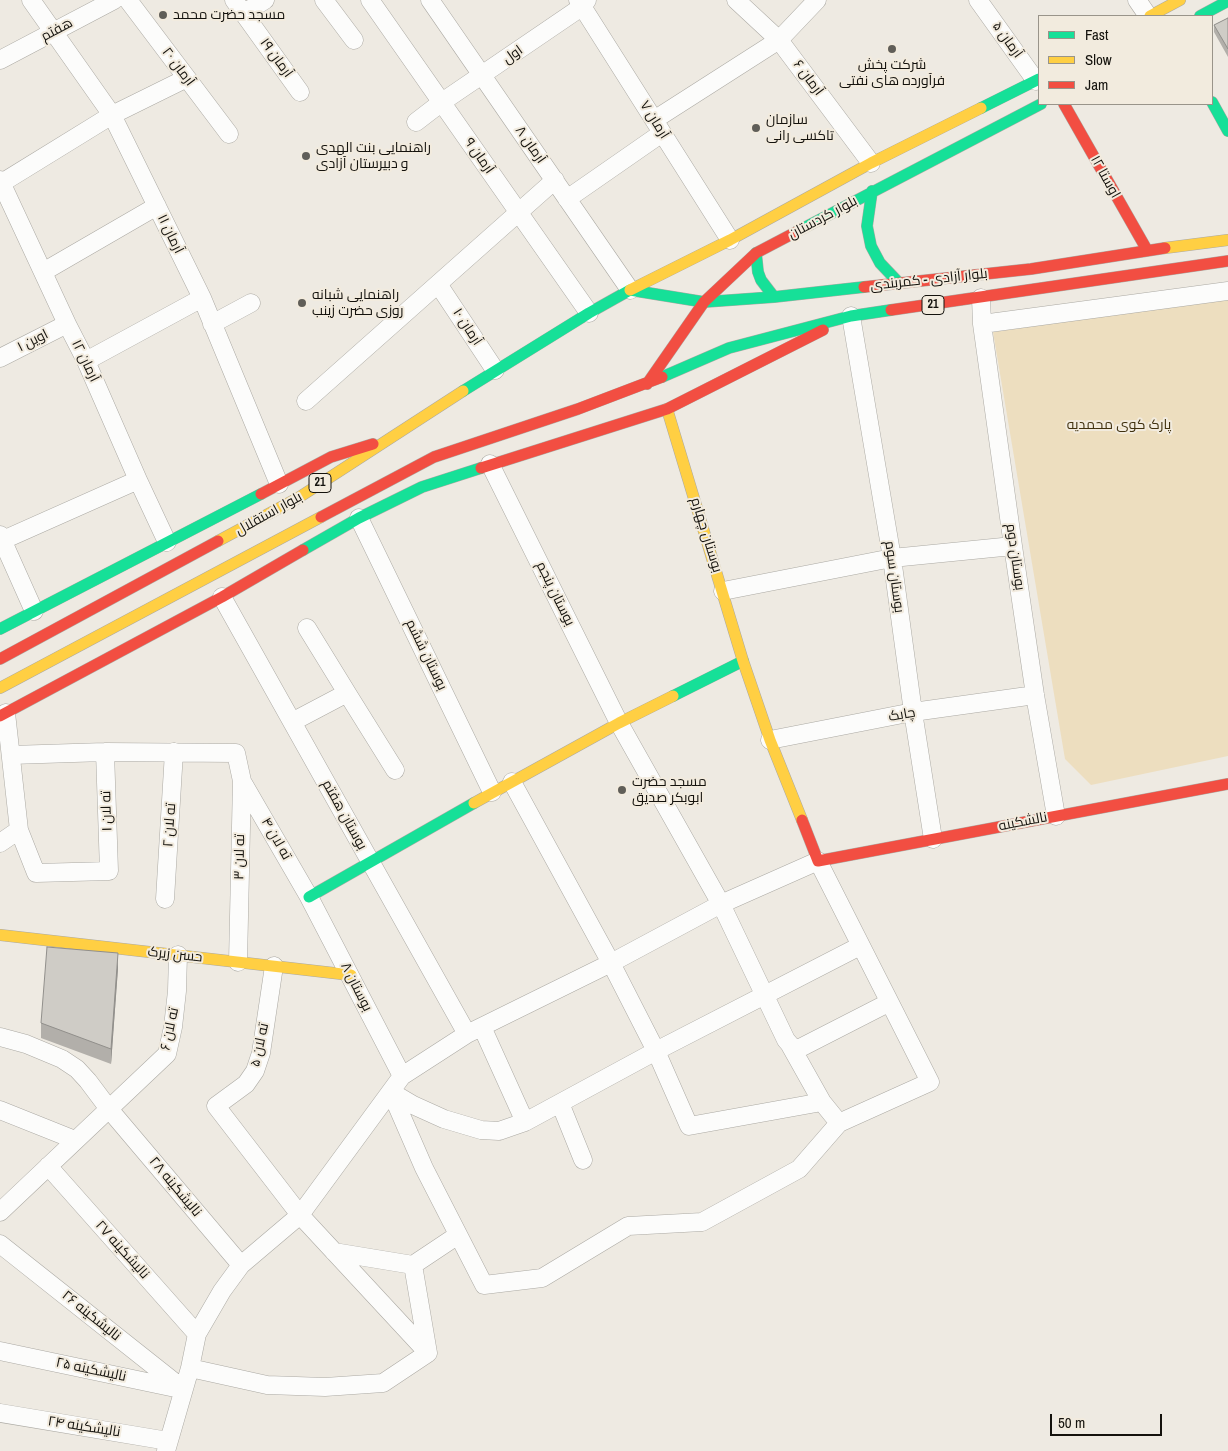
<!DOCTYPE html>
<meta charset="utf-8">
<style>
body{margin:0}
#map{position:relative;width:1228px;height:1451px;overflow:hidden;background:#eeeae2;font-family:"Archivo Narrow",sans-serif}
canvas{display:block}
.legend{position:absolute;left:1038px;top:15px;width:175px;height:90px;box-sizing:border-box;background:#f2ebde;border:1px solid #99948a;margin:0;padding:6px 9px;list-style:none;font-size:15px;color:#14120d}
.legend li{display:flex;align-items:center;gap:10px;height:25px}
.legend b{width:25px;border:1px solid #99948a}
.scale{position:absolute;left:1050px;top:1414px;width:112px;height:22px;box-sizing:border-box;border:2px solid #14120d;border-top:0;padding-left:6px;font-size:15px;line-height:18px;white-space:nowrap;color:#14120d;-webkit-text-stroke:4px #f2ebde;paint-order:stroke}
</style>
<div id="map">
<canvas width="1228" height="1451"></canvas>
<ul class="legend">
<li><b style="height:6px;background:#16e098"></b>Fast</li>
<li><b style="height:6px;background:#ffcf43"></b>Slow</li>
<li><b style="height:6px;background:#f24e42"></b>Jam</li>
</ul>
<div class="scale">50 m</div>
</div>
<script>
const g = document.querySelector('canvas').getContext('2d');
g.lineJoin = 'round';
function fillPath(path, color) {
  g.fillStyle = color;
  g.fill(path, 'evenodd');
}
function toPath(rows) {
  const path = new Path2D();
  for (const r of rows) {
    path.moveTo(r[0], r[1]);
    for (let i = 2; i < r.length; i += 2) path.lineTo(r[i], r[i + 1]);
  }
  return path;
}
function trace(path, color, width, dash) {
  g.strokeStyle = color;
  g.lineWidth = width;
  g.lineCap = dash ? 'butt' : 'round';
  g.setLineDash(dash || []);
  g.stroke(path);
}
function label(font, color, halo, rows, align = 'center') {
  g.font = font + ' "Archivo Narrow",Cairo,sans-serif';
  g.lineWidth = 4;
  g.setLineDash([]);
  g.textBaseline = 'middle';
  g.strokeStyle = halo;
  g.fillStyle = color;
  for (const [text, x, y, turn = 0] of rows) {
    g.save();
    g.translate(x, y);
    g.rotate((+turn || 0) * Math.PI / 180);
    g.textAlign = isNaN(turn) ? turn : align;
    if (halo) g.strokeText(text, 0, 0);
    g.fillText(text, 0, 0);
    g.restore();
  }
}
fillPath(toPath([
 [1228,298,1228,756,1091,785,1065,759,993,332]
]), '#eddebf');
const street = toPath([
 [31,0,112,115,202,298,279,484],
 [128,0,229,134],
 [234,0,300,92],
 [324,0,354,40],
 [370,0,589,313],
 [430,0,630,290],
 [578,0,730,240],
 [736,0,779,40,871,163],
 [978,0,1036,81],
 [1137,0,1148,16],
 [244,13,265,0],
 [0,60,114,0],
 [654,120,779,40,817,0],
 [416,122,442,102,583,6,587,0],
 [0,180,67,324,86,361,138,480,167,542],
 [0,184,112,115,187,78],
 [567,199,662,133],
 [43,272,157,206],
 [438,284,495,370],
 [981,298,982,324,1013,546,1035,695,1056,816],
 [851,316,892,558,913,712,933,839],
 [212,324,251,303],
 [982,324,1228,291],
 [0,358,67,324],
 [86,361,202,298],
 [306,401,555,180],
 [359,518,492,792],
 [0,535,34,611],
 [3,540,138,480],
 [723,591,892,558,1013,546],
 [222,597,467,1034],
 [347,693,395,770],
 [292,722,347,693,307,628],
 [770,740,913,712,1035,695],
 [11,755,105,752,236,753,242,781,238,962],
 [512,782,611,963,656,1051,689,1126,822,1102,790,1045],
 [243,783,309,897,402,1076],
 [19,830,36,873,109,871,105,752],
 [0,843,19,830,6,713],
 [165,899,174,752],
 [274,966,261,1053,255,1071,246,1084,216,1106,300,1215,428,1353],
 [482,1027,525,1122],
 [0,1037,26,1044,62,1059,77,1069,88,1081,109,1109,241,1265],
 [391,1092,424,1168,484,1285,542,1278,628,1226,702,1222,799,1169,839,1123],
 [391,1092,413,1105,444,1119,481,1130,499,1131,525,1122,656,1051,860,946],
 [822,1102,839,1123,930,1082,887,997],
 [560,1103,583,1160],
 [0,1110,75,1140],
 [48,1166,197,1334],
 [0,1212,167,1054,173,1027,177,991,178,955],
 [0,1244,183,1389],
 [334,1252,413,1265],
 [0,1351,180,1389],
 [428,1353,413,1265,458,1235],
 [190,1368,267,1385,325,1387,383,1383,428,1353],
 [0,1413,168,1441],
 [166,1451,190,1368,197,1334,222,1291,241,1265,300,1215,402,1076,467,1034,611,963,721,904,818,861,887,997,886,1004,800,1048,793,1048,786,1040,721,904,619,723,490,464]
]);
const fast = toPath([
 [1200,16,1228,1],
 [1212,102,1228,131],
 [981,108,1039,79],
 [872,191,867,226,871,246,880,263,899,283],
 [796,232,1041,104],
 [756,253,758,272,761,280,774,297],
 [662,377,729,348,851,316,891,310],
 [463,391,589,313,630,290,704,302,774,297,864,287],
 [303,550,359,518,422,487,481,468],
 [0,629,261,494],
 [673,696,743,661],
 [309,897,474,803]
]);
const slow = toPath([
 [1150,16,1180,0],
 [1165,248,1228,240],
 [630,290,730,240,871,163,981,108],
 [667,409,743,661,770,740,802,820],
 [218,541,298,498,463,391],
 [0,688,321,517],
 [474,803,619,723,673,696],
 [0,935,351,975]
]);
const jam = toPath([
 [1064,104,1147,250],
 [864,287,1031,269,1165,248],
 [891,310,1228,261],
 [647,384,704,302,756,253,796,232],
 [481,468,667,409,823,330],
 [261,494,331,457,373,444],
 [321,517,434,457,578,409,662,377],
 [0,659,218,541],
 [0,716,222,597,303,550],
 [802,820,818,861,1228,784]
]);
trace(street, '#aba9a3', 19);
trace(fast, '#aba9a3', 12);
trace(slow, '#aba9a3', 12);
trace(jam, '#aba9a3', 12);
trace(street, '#fcfcfb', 18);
trace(fast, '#16e098', 11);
trace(slow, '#ffcf43', 11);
trace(jam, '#f24e42', 11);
fillPath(toPath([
 [1228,18,1228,57,1214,32,1214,25],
 [118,968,111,1064,41,1038,41,1023]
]), '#b2afaa');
fillPath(toPath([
 [118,953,118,968,111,1064,111,1049]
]), '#918f8b');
const building = toPath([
 [1228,18,1228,49,1214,25,1228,18],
 [47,947,118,953,111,1049,41,1023,47,947]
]);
fillPath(building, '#cfccc6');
trace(building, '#918f8b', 1);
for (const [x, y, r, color] of [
 [163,15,5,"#605e58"],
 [892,49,5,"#605e58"],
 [756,128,5,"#605e58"],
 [306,156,5,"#605e58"],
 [302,303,5,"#605e58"],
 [622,790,5,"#605e58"]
]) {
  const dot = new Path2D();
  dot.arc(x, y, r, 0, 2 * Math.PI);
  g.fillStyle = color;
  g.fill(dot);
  trace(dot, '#f2ebde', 2);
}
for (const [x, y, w] of [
 [933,305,22],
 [320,483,22]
]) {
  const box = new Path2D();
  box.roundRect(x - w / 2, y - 9.5, w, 19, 4);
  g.fillStyle = '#f2ebde';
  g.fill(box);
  trace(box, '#14120d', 1);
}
label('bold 12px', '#14120d', null, [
 ["21",933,305],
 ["21",320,483]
]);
label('14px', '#14120d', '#f2ebde', [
 ["مسجد حضرت محمد",173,15],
 ["شرکت پخش",892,65,"center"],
 ["فرآورده های نفتی",892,81,"center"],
 ["سازمان",766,120],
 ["تاکسی رانی",766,136],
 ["راهنمایی بنت الهدی",316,148],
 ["و دبیرستان آزادی",316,164],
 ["راهنمایی شبانه",312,295],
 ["روزی حضرت زینب",312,311],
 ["مسجد حضرت",632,782],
 ["ابوبکر صدیق",632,798]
], 'left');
label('14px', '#14120d', '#f2ebde', [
 ["هفتم",57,30,-28],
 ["آرمان ۵",1007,40,54],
 ["اول",513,55,-35],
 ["آرمان ۱۹",276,58,54],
 ["آرمان ۲۰",178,67,53],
 ["آرمان ۶",808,78,53],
 ["آرمان ۷",654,120,58],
 ["آرمان ۸",530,145,55],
 ["آرمان ۹",479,156,55],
 ["اوستا ۱۲",1105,177,61],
 ["بلوار کردستان",823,218,-28],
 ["آرمان ۱۱",170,234,64],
 ["بلوار آزادی - کمربندی",929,280,-6],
 ["آرمان ۱۰",467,327,57],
 ["اوین ۱",33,341,-27],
 ["آرمان ۱۲",85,361,64],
 ["بلوار استقلال",269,514,-29],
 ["بوستان چهارم",706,535,73],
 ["بوستان دوم",1015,557,82],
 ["بوستان سوم",894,577,82],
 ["بوستان پنجم",555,594,64],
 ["بوستان ششم",426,655,64],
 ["چابک",902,715,-10],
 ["ته لان ۱",107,811,-92],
 ["بوستان هفتم",344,815,61],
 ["نالشکینه",1023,822,-11],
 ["ته لان ۲",170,825,-86],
 ["ته لان ۴",276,839,60],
 ["ته لان ۳",240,857,-89],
 ["حسن زیرک",175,955,6],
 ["بوستان ۸",356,987,63],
 ["ته لان ۶",170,1029,-78],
 ["ته لان ۵",260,1045,-78],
 ["نالیشکینه ۲۸",175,1187,50],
 ["نالیشکینه ۲۷",122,1250,48],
 ["نالیشکینه ۲۶",91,1316,39],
 ["نالیشکینه ۲۵",91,1370,12],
 ["نالیشکینه ۲۴",84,1427,9]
]);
label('14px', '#40310f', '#f2ebde', [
 ["پارک کوی محمدیه",1119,425]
]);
</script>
